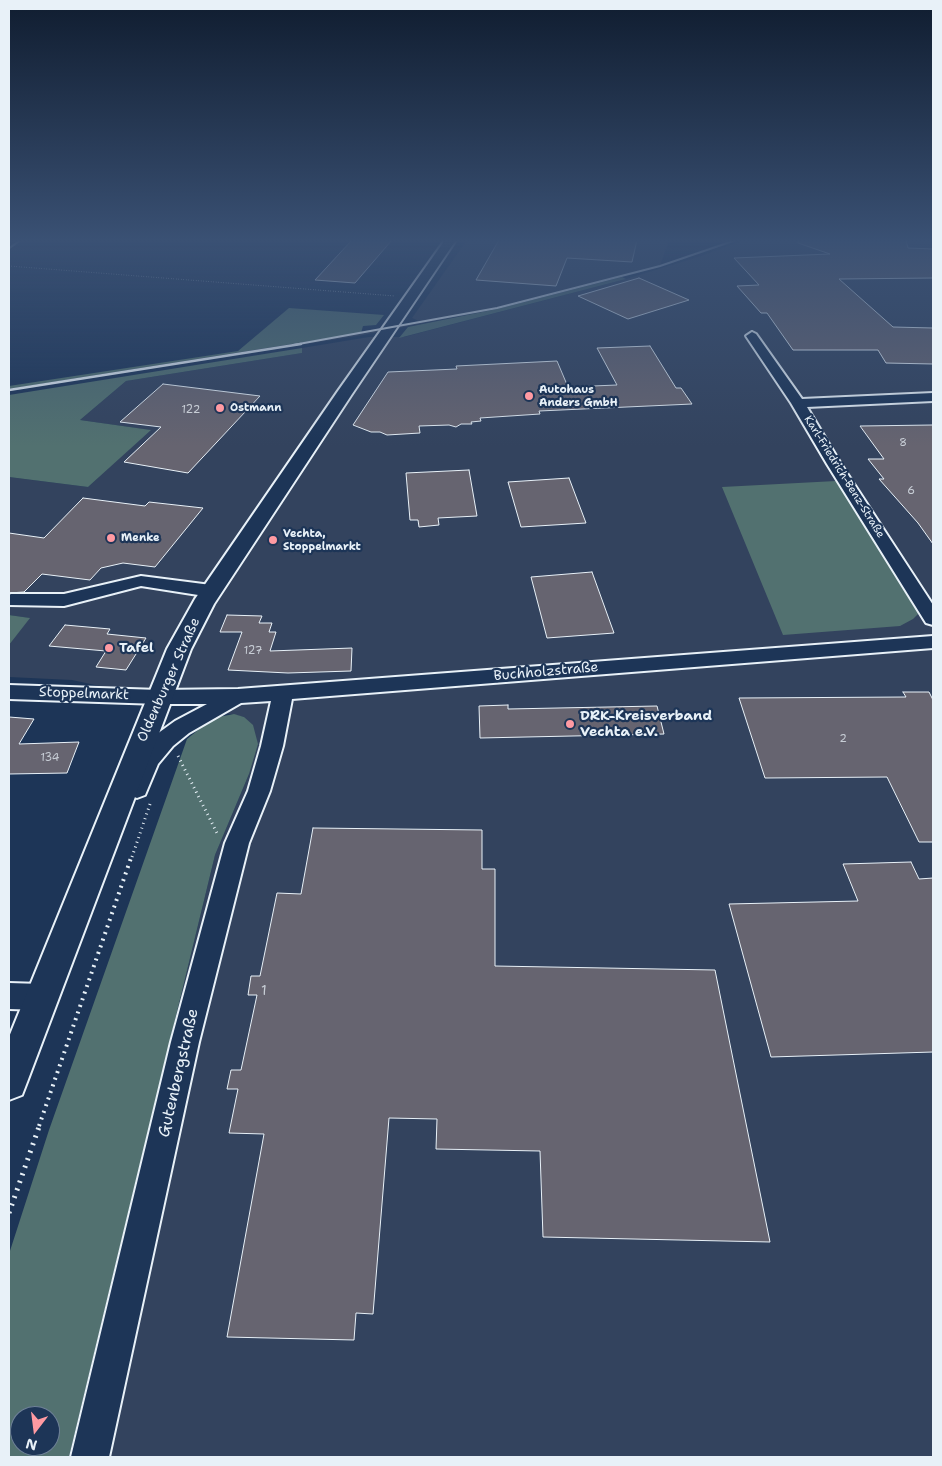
<!DOCTYPE html>
<meta charset="utf-8">
<style>
body{margin:0}
#map{position:relative;width:942px;height:1466px;overflow:hidden;background:#1d3557;font-family:"Shantell Sans",sans-serif}
canvas{display:block}
.frame{position:absolute;inset:0;border:10px solid #e8f1f8;pointer-events:none}
.north{position:absolute;left:10px;top:1406px;width:50px;height:50px;box-sizing:border-box;background:#1d3557;border:1px solid #6e8097;border-radius:50%;rotate:195deg;font-size:14px;font-weight:700;line-height:20px;text-align:center;color:#e8f1f8}
.north::after{content:'';display:block;margin:auto;width:18px;height:22px;background:#ff9aa2;clip-path:polygon(50% 0,100% 100%,50% 72%,0 100%)}
</style>
<div id="map">
<canvas width="942" height="1466"></canvas>
<div class="frame"></div>
<div class="north">N</div>
</div>
<script>
const g = document.querySelector('canvas').getContext('2d');
g.lineJoin = 'round';
function fillPath(path, color) {
  g.fillStyle = color;
  g.fill(path, 'evenodd');
}
function toPath(rows) {
  const path = new Path2D();
  for (const r of rows) {
    path.moveTo(r[0], r[1]);
    for (let i = 2; i < r.length; i += 2) path.lineTo(r[i], r[i + 1]);
  }
  return path;
}
function trace(path, color, width, dash) {
  g.strokeStyle = color;
  g.lineWidth = width;
  g.lineCap = dash ? 'butt' : 'round';
  g.setLineDash(dash || []);
  g.stroke(path);
}
function label(font, color, halo, rows, align = 'center') {
  g.font = font + ' "Shantell Sans",sans-serif';
  g.lineWidth = 4.5;
  g.setLineDash([]);
  g.textBaseline = 'middle';
  g.strokeStyle = halo;
  g.fillStyle = color;
  for (const [text, x, y, turn = 0] of rows) {
    g.save();
    g.translate(x, y);
    g.rotate((+turn || 0) * Math.PI / 180);
    g.textAlign = isNaN(turn) ? turn : align;
    if (halo) g.strokeText(text, 0, 0);
    g.fillText(text, 0, 0);
    g.restore();
  }
}
fillPath(toPath([
 [467,240,669,240,660,266,497,309,363,335,9,391,9,389,421,322,412,318],
 [744,240,933,240,933,1457,69,1457,215,855,249,774,244,717,72,680,9,677,9,645,29,618,9,615,9,477,88,487,150,430,80,420,126,381,302,353,302,348,369,337,404,337,626,279,701,256]
]), '#33435e');
fillPath(toPath([
 [622,277,626,279,399,338,408,327,497,309],
 [289,308,384,315,376,325,363,326,361,333,9,389,9,386,238,351],
 [302,348,302,353,126,381,80,420,151,430,88,487,9,477,9,395],
 [836,481,919,613,913,619,900,626,783,635,722,487],
 [9,615,30,618,9,645],
 [234,714,244,717,253,725,258,744,249,774,215,855,69,1457,9,1457,9,1254,49,1130,187,739,213,718],
 [20,1416,50,1416,50,1446,20,1446]
]), '#527170');
const building = toPath([
 [352,240,392,240,355,283,315,280,352,240],
 [499,240,637,240,632,262,567,258,556,286,476,280,499,240],
 [798,240,906,240,908,248,933,249,933,278,839,279,893,327,933,328,933,364,886,363,878,350,793,350,767,313,761,313,737,286,759,285,734,258,830,254,798,243,798,240],
 [639,278,689,300,628,319,578,296,639,278],
 [650,346,676,388,681,388,692,404,539,411,540,414,480,418,481,421,471,422,472,424,461,424,456,427,449,425,419,426,420,433,387,435,380,432,371,432,353,425,388,372,457,369,456,366,557,361,568,387,617,385,597,348,650,346],
 [163,384,260,396,188,473,124,462,161,427,120,422,163,384],
 [933,425,933,544,918,523,879,479,884,479,868,459,884,459,860,426,933,425],
 [469,470,477,516,438,518,439,525,419,527,418,520,410,520,406,473,469,470],
 [569,478,586,523,521,527,508,482,569,478],
 [83,498,145,506,149,502,203,508,155,567,123,563,101,568,90,580,42,574,24,592,9,593,9,533,44,538,83,498],
 [592,572,614,633,547,638,531,577,592,572],
 [227,615,262,616,259,623,272,623,269,632,276,632,270,651,352,648,351,671,288,673,228,670,242,632,220,632,227,615],
 [65,625,110,629,107,634,146,638,126,670,96,667,106,651,49,646,65,625],
 [903,692,929,692,933,700,933,842,919,842,887,777,765,778,739,698,906,697,903,692],
 [508,705,508,709,657,706,664,734,480,738,479,706,508,705],
 [9,717,34,719,19,744,79,742,67,773,9,774,9,717],
 [313,828,482,830,482,869,495,869,495,966,715,970,770,1242,543,1237,540,1151,436,1149,437,1119,389,1118,373,1314,356,1313,354,1340,227,1337,264,1134,229,1133,238,1089,227,1089,231,1070,241,1070,257,995,248,995,251,976,260,976,277,893,301,894,313,828],
 [911,862,919,879,933,878,933,1052,771,1057,729,904,858,901,843,864,911,862]
]);
fillPath(building, '#666470');
trace(building, '#e8f1f8', 1);
const minor = toPath([
 [9,240,19,240,9,247,9,240],
 [752,332,756,334,802,399,933,393,933,401,807,407,841,464,933,605,933,625,926,623,827,464,791,403,746,336,752,332],
 [141,576,211,585,217,587,220,591,217,595,211,597,141,586,64,606,9,605,9,595,11,594,64,594,141,576],
 [933,636,933,648,292,699,283,746,270,791,249,843,199,1042,109,1457,71,1457,171,1042,225,843,248,791,261,746,271,701,241,703,189,733,173,746,158,764,145,795,137,798,129,795,126,789,141,754,157,734,175,721,207,704,159,704,9,699,9,685,159,690,238,689,933,636],
 [9,983,41,984,51,988,55,997,51,1006,41,1010,9,1009,9,983]
]);
const major = toPath([
 [445,240,456,240,352,394,214,604,191,649,27,1082,22,1095,9,1100,9,1037,167,649,195,599,338,391,445,240]
]);
trace(minor, '#e8f1f8', 4);
trace(major, '#e8f1f8', 4);
trace(toPath([
 [9,266,395,296]
]), '#e8f1f8', 1, [0.5, 2]);
trace(toPath([
 [178,756,217,833],
 [132,857,150,804]
]), '#e8f1f8', 3, [1, 4]);
trace(toPath([
 [39,1126,132,855]
]), '#e8f1f8', 4, [2, 5]);
trace(toPath([
 [9,1213,40,1124]
]), '#e8f1f8', 5, [2, 6]);
fillPath(minor, '#1d3557');
fillPath(major, '#1d3557');
trace(toPath([
 [293,345,497,308,660,266,736,240]
]), '#e8f1f8', 2);
trace(toPath([
 [9,390,301,344]
]), '#e8f1f8', 2.5);
const sky = g.createLinearGradient(0, 0, 0, 446);
sky.addColorStop(0, '#101d30');
sky.addColorStop(0.54, '#3a5174');
sky.addColorStop(1, '#3a517400');
g.fillStyle = sky;
g.fillRect(0, 0, 942, 446);
for (const [x, y, r, color] of [
 [529,396,5,"#ff9aa2"],
 [220,408,5,"#ff9aa2"],
 [111,538,5,"#ff9aa2"],
 [273,540,5,"#ff9aa2"],
 [109,648,5,"#ff9aa2"],
 [570,724,5,"#ff9aa2"]
]) {
  const dot = new Path2D();
  dot.arc(x, y, r, 0, 2 * Math.PI);
  g.fillStyle = color;
  g.fill(dot);
  trace(dot, '#1d3557', 2);
}
label('bold 11px', '#e8f1f8', '#1d3557', [
 ["Autohaus",539,390],
 ["Anders GmbH",539,403],
 ["Ostmann",230,408],
 ["Vechta,",283,534],
 ["Stoppelmarkt",283,547],
 ["Menke",121,538]
], 'left');
label('11px', '#c8ced6', null, [
 ["122",191,410],
 ["8",903,443],
 ["6",911,491],
 ["127",253,651],
 ["2",843,739],
 ["134",50,758]
]);
label('11px', '#e8f1f8', '#1d3557', [
 ["Karl-Friedrich-Benz-Straße",844,477,58]
]);
label('bold 14px', '#e8f1f8', '#1d3557', [
 ["Tafel",119,648],
 ["DRK-Kreisverband",580,716],
 ["Vechta e.V.",580,732]
], 'left');
label('14px', '#e8f1f8', '#1d3557', [
 ["Buchholzstraße",546,672,-5],
 ["Oldenburger Straße",169,680,-66],
 ["Stoppelmarkt",84,694,2]
]);
label('14px', '#c8ced6', null, [
 ["1",264,991]
]);
label('16px', '#e8f1f8', '#1d3557', [
 ["Gutenbergstraße",179,1073,-77]
]);
</script>
